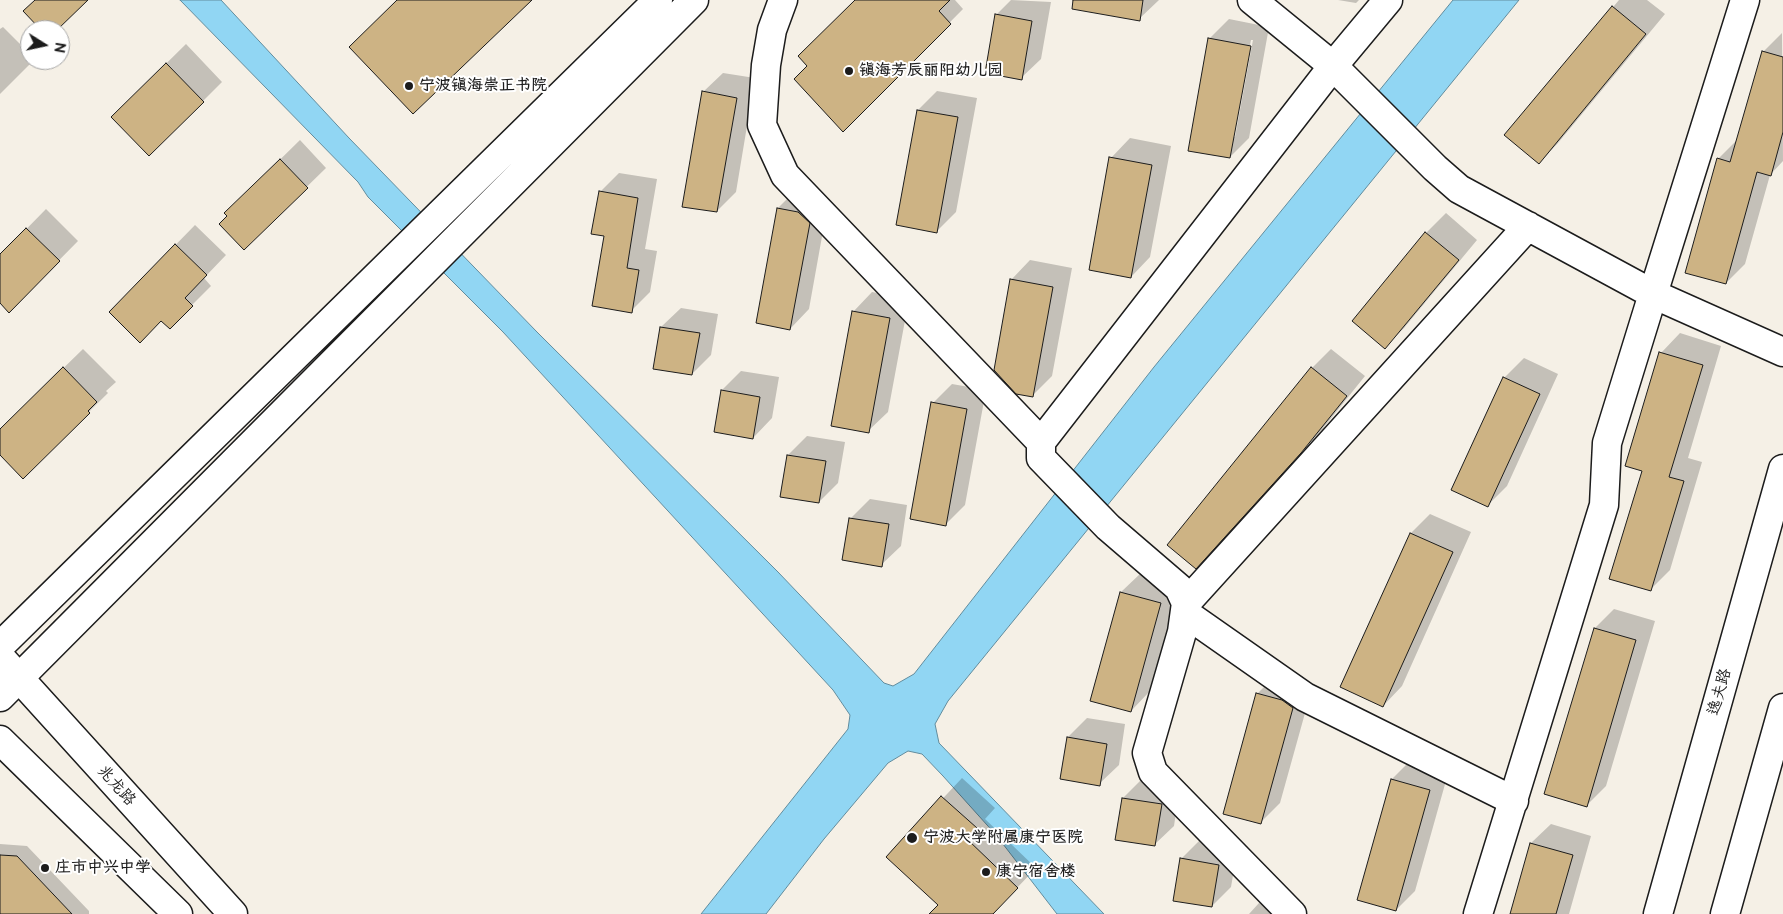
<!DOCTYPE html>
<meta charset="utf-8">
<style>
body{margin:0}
#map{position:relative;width:1783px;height:914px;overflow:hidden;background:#f5f0e6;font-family:"Balsamiq Sans",sans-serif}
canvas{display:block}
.north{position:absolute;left:20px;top:20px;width:50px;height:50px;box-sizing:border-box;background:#fff;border:1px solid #a4a4a4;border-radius:50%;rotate:100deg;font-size:14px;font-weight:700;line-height:20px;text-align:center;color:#1c1c1c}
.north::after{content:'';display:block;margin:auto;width:18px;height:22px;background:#1c1c1c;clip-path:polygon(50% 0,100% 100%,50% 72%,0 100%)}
</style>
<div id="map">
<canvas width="1783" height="914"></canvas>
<div class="north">N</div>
</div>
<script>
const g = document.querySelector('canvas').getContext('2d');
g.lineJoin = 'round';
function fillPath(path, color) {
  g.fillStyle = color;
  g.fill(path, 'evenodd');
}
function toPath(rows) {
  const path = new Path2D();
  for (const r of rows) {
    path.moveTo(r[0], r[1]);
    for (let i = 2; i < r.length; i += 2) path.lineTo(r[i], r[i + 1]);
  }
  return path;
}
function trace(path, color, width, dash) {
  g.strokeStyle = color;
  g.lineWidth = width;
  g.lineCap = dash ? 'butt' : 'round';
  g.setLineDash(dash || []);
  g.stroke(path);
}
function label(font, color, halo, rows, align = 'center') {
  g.font = font + ' "Balsamiq Sans","LXGW WenKai TC",sans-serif';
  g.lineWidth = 4;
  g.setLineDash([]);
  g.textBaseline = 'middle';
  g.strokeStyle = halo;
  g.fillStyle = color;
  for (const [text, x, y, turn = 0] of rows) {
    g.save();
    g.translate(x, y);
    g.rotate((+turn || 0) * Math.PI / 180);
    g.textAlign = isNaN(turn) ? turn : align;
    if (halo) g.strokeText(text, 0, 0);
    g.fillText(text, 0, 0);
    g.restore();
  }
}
const water = toPath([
 [180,0,221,0,349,138,537,332,778,572,884,683,893,686,914,674,1154,367,1453,0,1519,0,948,701,935,724,939,743,1104,914,1057,914,996,835,943,776,922,754,908,751,888,763,824,839,766,914,701,914,848,729,850,715,833,690,503,332,368,197,358,182,180,0]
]);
fillPath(water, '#91d6f3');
trace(water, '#628c9d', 1);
fillPath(toPath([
 [857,0,955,0,963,9,843,130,809,66],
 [1011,0,1051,2,1041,59,1021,78,996,15],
 [1103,0,1159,0,1139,19],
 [1338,0,1359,0,1356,3],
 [1619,0,1647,0,1665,14,1558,143,1539,163,1506,135],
 [1229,19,1269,27,1249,138,1230,157,1209,39],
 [1251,40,1253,40,1235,137,1233,137],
 [3,27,30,54,30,60,34,60,0,94,0,29],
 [1782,33,1783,161,1770,175,1745,264,1726,283,1718,159,1737,140,1763,52],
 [186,44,222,82,203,101,112,117],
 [723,73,755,78,736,192,717,211,703,92],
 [937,91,977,98,956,212,937,231,918,110],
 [1130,138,1171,146,1150,257,1131,277,1111,158],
 [300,140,326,168,244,248,245,194],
 [619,173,657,179,645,249,657,251,650,292,631,311,605,235,600,192],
 [797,189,828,203,809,309,790,329,778,208],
 [46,209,78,241,9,311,0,302,0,256],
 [1446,213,1477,240,1404,328,1385,347,1353,320,1426,233],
 [195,225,226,255,204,278,211,286,189,308,161,320,110,312],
 [1030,260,1072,268,1052,376,1033,395,1011,280],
 [872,292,909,299,888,412,868,431,853,312],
 [681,308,718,314,711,355,692,374,661,327],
 [1680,333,1721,346,1688,458,1702,462,1670,570,1650,590,1643,470,1661,353],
 [83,349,116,382,106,391,108,393,23,477,0,453,0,436,3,427],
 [1331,349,1365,376,1320,432,1215,548,1312,368],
 [1524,358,1558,374,1507,486,1488,505,1453,489,1504,378],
 [741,371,779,377,772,418,753,438,722,390],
 [952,384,986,390,965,505,945,525,933,403],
 [807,436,845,442,838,483,819,502,788,455],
 [870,499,907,505,901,546,881,565,850,519],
 [1430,514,1471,532,1402,686,1383,706,1342,687,1411,533],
 [1141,573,1180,584,1150,691,1131,711,1092,700,1121,592],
 [1614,609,1655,621,1606,786,1586,806,1595,628],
 [1277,674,1312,688,1280,803,1261,822,1257,694],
 [1087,718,1125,724,1119,765,1099,784,1068,737],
 [1411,760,1449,770,1415,891,1396,910,1392,779],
 [962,778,995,808,985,819,1036,868,992,914,931,914,939,905,888,857],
 [1142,779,1180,785,1174,826,1154,845,1116,839,1123,798],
 [1551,824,1591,836,1569,914,1511,914,1531,843],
 [1200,840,1238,846,1231,887,1212,906,1181,859],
 [0,844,27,846,89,911,89,914,0,914],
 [1259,903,1297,910,1296,914,1249,914]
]), '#0003');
const building = toPath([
 [35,0,88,0,57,30,41,30,23,11,35,0],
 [397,0,532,0,413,114,349,47,397,0],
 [855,0,950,0,939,11,951,24,843,132,794,79,807,66,798,56,855,0],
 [1073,0,1143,0,1140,21,1072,9,1073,0],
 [1612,6,1646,34,1539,164,1504,135,1612,6],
 [995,14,1032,21,1022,80,985,73,995,14],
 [1208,38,1251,46,1230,158,1188,151,1208,38],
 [1762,51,1783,57,1783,132,1771,176,1757,172,1726,284,1685,273,1717,158,1730,162,1762,51],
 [166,63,204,102,149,156,111,117,166,63],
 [702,91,737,98,717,212,682,207,702,91],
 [917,110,958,117,937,233,896,225,917,110],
 [1109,157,1152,165,1131,278,1089,270,1109,157],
 [280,159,308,188,244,250,219,224,227,216,224,213,280,159],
 [599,191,638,198,627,268,639,270,632,313,592,306,604,236,591,234,599,191],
 [777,208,798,212,810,223,790,330,756,323,777,208],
 [26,228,60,261,9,313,0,303,0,254,26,228],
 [1425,232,1459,260,1385,349,1352,321,1425,232],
 [175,244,207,275,185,298,193,306,170,329,161,321,140,343,109,312,175,244],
 [1010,279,1053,287,1033,397,1016,394,994,370,1010,279],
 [852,311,890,318,869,433,831,426,852,311],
 [660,327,700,333,692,375,653,369,660,327],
 [1659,352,1703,365,1669,477,1684,481,1651,591,1609,579,1642,471,1625,466,1659,352],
 [63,367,97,402,88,411,90,413,23,479,0,455,0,429,63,367],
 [1311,367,1347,396,1301,453,1196,569,1167,545,1311,367],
 [1503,377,1540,394,1488,507,1451,490,1503,377],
 [721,390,760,397,753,439,714,432,721,390],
 [931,402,967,409,946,526,910,519,931,402],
 [787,455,826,461,819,503,780,497,787,455],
 [849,518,889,524,882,567,842,560,849,518],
 [1410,533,1453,552,1383,707,1340,687,1410,533],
 [1120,592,1161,603,1131,712,1090,701,1120,592],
 [1594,628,1636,640,1587,807,1544,794,1594,628],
 [1256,693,1282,700,1293,708,1261,824,1223,814,1256,693],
 [1067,737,1107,744,1100,786,1060,779,1067,737],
 [1391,779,1430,790,1396,911,1357,900,1391,779],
 [941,796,977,828,967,839,1018,888,993,914,929,914,938,905,886,857,941,796],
 [1122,798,1162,804,1155,846,1115,840,1122,798],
 [1530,843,1573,855,1556,914,1510,914,1530,843],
 [0,855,17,856,72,914,0,914,0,855],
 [1180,858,1219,865,1212,907,1173,901,1180,858]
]);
fillPath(building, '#cdb384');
trace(building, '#1c1c1c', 1);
const minor = toPath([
 [783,0,772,30,766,65,762,125,785,175,1041,442],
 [1252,0,1333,66,1435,168,1459,189,1653,294,1745,0],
 [1186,603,1528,226],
 [1185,613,1305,697,1514,801],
 [0,646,658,0],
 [0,697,694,0],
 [1292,914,1153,772,1147,753,1182,632,1186,603,1179,588,1108,527,1041,458,1041,442,1333,66,1388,0],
 [1478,914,1604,505,1607,443,1653,294,1783,352]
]);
const major = toPath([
 [0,657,233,914],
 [0,740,178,914],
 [1658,914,1783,469],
 [1725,914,1783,708]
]);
trace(minor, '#1c1c1c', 31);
trace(major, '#1c1c1c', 31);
trace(minor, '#fff', 28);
trace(major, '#fff', 28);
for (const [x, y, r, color] of [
 [849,71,5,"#1c1c1c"],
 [409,86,5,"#1c1c1c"],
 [912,838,6,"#1c1c1c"],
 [45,868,5,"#1c1c1c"],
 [986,872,5,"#1c1c1c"]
]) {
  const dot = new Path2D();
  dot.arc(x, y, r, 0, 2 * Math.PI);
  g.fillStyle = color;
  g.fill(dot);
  trace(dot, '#fff', 2);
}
label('bold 16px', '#1c1c1c', '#fff', [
 ["镇海芳辰丽阳幼儿园",859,71],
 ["宁波镇海崇正书院",419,86],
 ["宁波大学附属康宁医院",923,838],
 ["庄市中兴中学",55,868],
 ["康宁宿舍楼",996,872]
], 'left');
label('16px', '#1c1c1c', '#fff', [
 ["逸夫路",1720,692,-74],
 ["兆龙路",116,786,48]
]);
</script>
